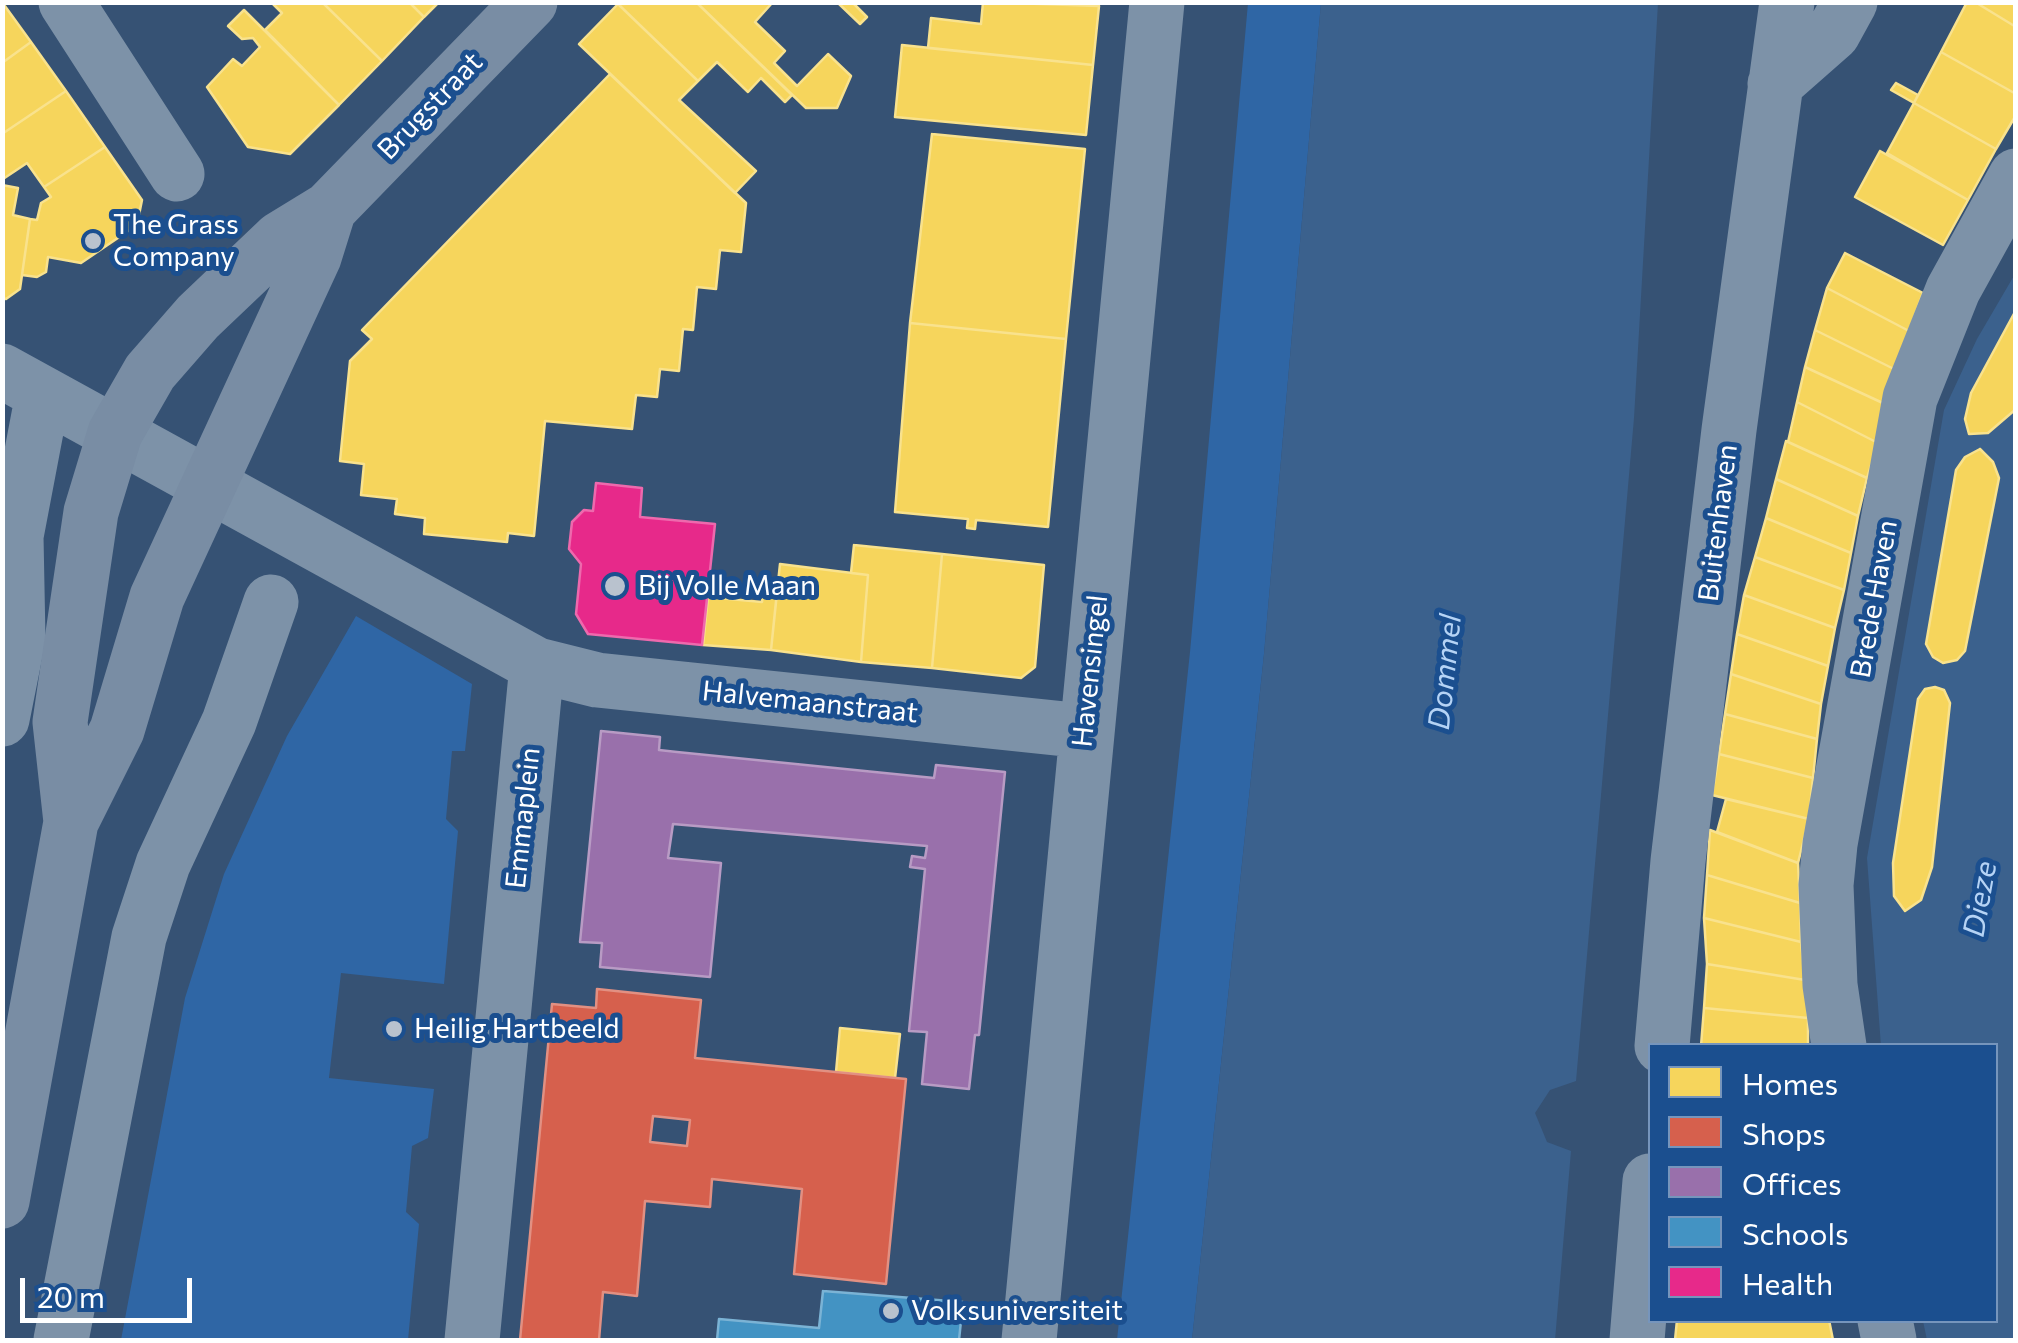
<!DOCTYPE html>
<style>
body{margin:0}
#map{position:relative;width:2018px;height:1343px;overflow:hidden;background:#365274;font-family:Commissioner,sans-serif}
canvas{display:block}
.frame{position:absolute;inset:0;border:5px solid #fff;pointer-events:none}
.legend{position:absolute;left:1648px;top:1043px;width:350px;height:280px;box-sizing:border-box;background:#1b4f8f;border:2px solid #7695bc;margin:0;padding:12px 18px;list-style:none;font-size:30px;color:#fff}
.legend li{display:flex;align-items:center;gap:20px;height:50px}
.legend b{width:50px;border:2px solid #7695bc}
.scale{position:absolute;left:20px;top:1278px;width:172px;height:45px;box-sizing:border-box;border:5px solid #fff;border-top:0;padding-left:12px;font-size:30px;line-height:35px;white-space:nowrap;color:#fff;-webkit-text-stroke:8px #1b4f8f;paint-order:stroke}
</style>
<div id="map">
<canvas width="2018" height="1343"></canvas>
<div class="frame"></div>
<ul class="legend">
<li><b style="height:28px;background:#f6d55c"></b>Homes</li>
<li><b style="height:28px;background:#d6604d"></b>Shops</li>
<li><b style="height:28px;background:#9970ab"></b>Offices</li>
<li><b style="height:28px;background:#4393c3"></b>Schools</li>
<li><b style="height:28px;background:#e7298a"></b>Health</li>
</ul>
<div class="scale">20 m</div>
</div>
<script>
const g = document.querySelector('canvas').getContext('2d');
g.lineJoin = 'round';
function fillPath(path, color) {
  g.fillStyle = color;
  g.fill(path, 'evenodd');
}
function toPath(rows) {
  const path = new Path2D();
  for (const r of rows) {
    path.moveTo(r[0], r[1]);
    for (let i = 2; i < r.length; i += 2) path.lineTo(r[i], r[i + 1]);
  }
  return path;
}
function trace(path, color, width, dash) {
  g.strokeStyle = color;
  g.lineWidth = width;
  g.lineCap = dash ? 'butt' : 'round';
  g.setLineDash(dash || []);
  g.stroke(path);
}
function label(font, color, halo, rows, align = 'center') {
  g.font = font + ' Commissioner,sans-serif';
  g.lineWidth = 10;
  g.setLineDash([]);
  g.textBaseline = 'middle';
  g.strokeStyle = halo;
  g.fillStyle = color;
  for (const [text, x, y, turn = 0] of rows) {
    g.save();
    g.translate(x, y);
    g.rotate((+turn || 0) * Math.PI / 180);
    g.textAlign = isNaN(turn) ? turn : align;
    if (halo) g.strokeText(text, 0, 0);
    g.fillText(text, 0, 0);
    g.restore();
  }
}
fillPath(toPath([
 [1248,3,1321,3,1264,654,1192,1340,1117,1340,1190,652],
 [356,616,472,684,465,751,452,751,446,819,458,831,444,984,341,973,329,1078,434,1089,428,1138,412,1146,406,1212,419,1224,408,1340,121,1340,185,998,224,874,287,736]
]), '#2f66a5');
fillPath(toPath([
 [1321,3,1658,3,1634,418,1576,1081,1550,1090,1535,1113,1547,1142,1571,1151,1555,1340,1192,1340,1264,654],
 [2015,274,2015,1340,1927,1340,1923,1321,1996,1320,1996,1046,1881,1046,1867,858,1944,410,1977,339]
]), '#3b618d');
const homes = toPath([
 [2,2,31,42,2,63,2,2],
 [322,2,382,61,339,105,265,30,282,13,271,2,322,2],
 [322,2,409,2,424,17,382,61,322,2],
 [409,2,439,2,424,17,409,2],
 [696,2,773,2,755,22,785,51,774,63,797,86,828,54,851,76,837,108,806,108,696,2],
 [696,2,792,95,785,102,761,78,748,92,717,62,698,81,618,4,696,2],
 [837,2,852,2,867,17,860,24,837,2],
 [983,2,1099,6,1093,65,928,48,931,18,981,24,983,2],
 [1967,2,1975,2,2016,27,2016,94,1941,52,1967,2],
 [1975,2,2016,2,2016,27,1975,2],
 [618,4,698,81,679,100,756,171,735,193,579,44,618,4],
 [244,10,339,105,290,154,248,147,207,87,233,59,242,66,260,47,253,38,242,39,228,26,244,10],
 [31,42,66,91,2,134,2,63,31,42],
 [902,45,1093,65,1086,135,895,117,902,45],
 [1941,52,2016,94,2016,115,1996,149,1914,103,1941,52],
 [610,74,746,203,741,252,720,250,716,289,697,287,693,330,683,329,679,371,660,369,657,397,636,395,632,429,545,421,534,536,508,533,507,542,424,534,425,518,395,514,397,499,361,495,364,464,340,461,350,361,372,339,362,330,610,74],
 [1896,83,1918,95,1914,103,1891,90,1896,83],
 [66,91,105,147,44,187,27,163,3,179,2,134,66,91],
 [1914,103,1996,149,1968,200,1887,153,1914,103],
 [932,134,1085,149,1066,339,910,323,932,134],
 [105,147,142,200,137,225,81,263,48,257,46,272,37,277,22,275,30,219,37,220,41,203,51,197,44,187,105,147],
 [1880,151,1968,200,1943,245,1855,197,1880,151],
 [2,185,18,188,13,215,30,219,20,289,6,299,2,298,2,185],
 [1845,253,1923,293,1909,331,1827,288,1845,253],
 [1827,288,1909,331,1894,369,1815,330,1827,288],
 [2016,310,2016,409,1988,433,1969,434,1965,419,1971,393,2016,310],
 [910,323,1066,339,1048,527,976,520,975,529,967,528,968,519,895,512,910,323],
 [1815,330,1894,369,1885,404,1805,367,1815,330],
 [1805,367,1885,404,1878,443,1797,402,1805,367],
 [1797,402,1878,443,1867,478,1788,442,1797,402],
 [1786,441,1867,478,1858,516,1776,479,1786,441],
 [1980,449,1993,462,1999,478,1965,651,1957,660,1943,663,1933,657,1926,644,1956,470,1965,457,1980,449],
 [1776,479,1858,516,1851,553,1766,518,1776,479],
 [1766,518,1851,553,1844,590,1755,557,1766,518],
 [854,545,942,554,932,668,861,662,868,575,851,573,854,545],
 [942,554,1044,565,1035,667,1021,678,932,668,942,554],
 [1755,557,1844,590,1835,628,1744,595,1755,557],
 [780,564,868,575,861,662,771,650,780,564],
 [764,581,778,582,771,650,703,645,708,597,762,602,764,581],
 [1744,595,1835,628,1828,666,1737,634,1744,595],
 [1737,634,1828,666,1821,704,1731,674,1737,634],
 [1731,674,1821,704,1817,739,1725,714,1731,674],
 [1935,687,1944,690,1950,703,1932,867,1921,900,1905,911,1894,896,1893,863,1918,699,1925,689,1935,687],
 [1725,714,1817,739,1813,778,1719,754,1725,714],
 [1719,754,1813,778,1809,819,1712,795,1719,754],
 [1726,799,1809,819,1798,863,1717,832,1726,799],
 [1710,830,1798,863,1800,903,1707,875,1710,830],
 [1707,875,1800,903,1801,942,1704,918,1707,875],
 [1704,918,1801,942,1805,980,1707,964,1704,918],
 [1707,964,1805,980,1808,1018,1704,1008,1707,964],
 [1704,1008,1808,1018,1808,1046,1701,1046,1704,1008],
 [840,1028,900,1034,895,1078,836,1072,840,1028],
 [1677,1320,1829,1320,1833,1340,1675,1340,1677,1320]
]);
fillPath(homes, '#f6d55c');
trace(homes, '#f9e28d', 2.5);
const shops = toPath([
 [597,989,701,1000,695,1058,906,1079,886,1284,794,1274,802,1189,712,1179,710,1207,645,1201,637,1296,603,1292,599,1340,520,1340,552,1004,596,1008,597,989],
 [653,1116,690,1120,687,1146,650,1142,653,1116]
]);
fillPath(shops, '#d6604d');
trace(shops, '#e29082', 2.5);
const offices = toPath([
 [601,731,660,737,659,750,677,752,934,778,936,765,1005,772,979,1035,975,1035,969,1089,922,1084,927,1032,909,1031,925,869,910,867,912,856,925,858,927,846,673,824,668,858,721,863,710,977,600,967,602,943,580,942,601,731]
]);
fillPath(offices, '#9970ab');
trace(offices, '#b89bc4', 2.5);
const schools = toPath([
 [823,1291,963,1302,959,1340,717,1340,719,1319,819,1328,823,1291]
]);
fillPath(schools, '#4393c3');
trace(schools, '#7bb3d5', 2.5);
const health = toPath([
 [596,483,642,488,640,517,715,524,702,645,588,634,576,614,581,564,569,549,572,522,584,510,593,511,596,483]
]);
fillPath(health, '#e7298a');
trace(health, '#ee69ad', 2.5);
trace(toPath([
 [66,2,177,174],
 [1775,84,1833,33,1850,2],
 [2,371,537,665,597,680,1084,731],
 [2,719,18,639,16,536,43,394],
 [1662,1046,1678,861,1729,430,1787,2],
 [1839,1046,1830,985,1826,885,1830,844,1910,398,1953,290,2016,176],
 [1885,1320,1889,1340],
 [61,1340,139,937,163,864,229,722,271,602],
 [472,1340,537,665],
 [1029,1340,1157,2],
 [1637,1340,1650,1181]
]), '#7d92a8', 55);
trace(toPath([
 [71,822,117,730,157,597,314,257,329,209],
 [2,1201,71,822,60,722,91,512,115,433,150,372,198,317,280,239,329,209,530,2]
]), '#798da4', 55);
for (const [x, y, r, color] of [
 [93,241,10,"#b9c2ce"],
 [615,586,12,"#b9c2ce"],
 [394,1029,10,"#b9c2ce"],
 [891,1311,10,"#b9c2ce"]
]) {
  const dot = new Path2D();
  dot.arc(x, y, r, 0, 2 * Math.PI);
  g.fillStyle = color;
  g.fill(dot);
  trace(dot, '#1b4f8f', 4);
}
label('28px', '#fff', '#1b4f8f', [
 ["Brugstraat",430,106,-46],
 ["Buitenhaven",1718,523,-83],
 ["Brede Haven",1874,599,-80],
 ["Havensingel",1090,671,-84],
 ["Halvemaanstraat",810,702,6],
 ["Emmaplein",523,818,-84]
]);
label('28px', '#fff', '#1b4f8f', [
 ["The Grass",113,225],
 ["Company",113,257],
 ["Bij Volle Maan",638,586],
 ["Heilig Hartbeeld",414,1029],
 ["Volksuniversiteit",911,1311]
], 'left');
label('italic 30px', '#b5d3f5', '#1b4f8f', [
 ["Dommel",1445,672,-84],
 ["Dieze",1980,899,-80]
]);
</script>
